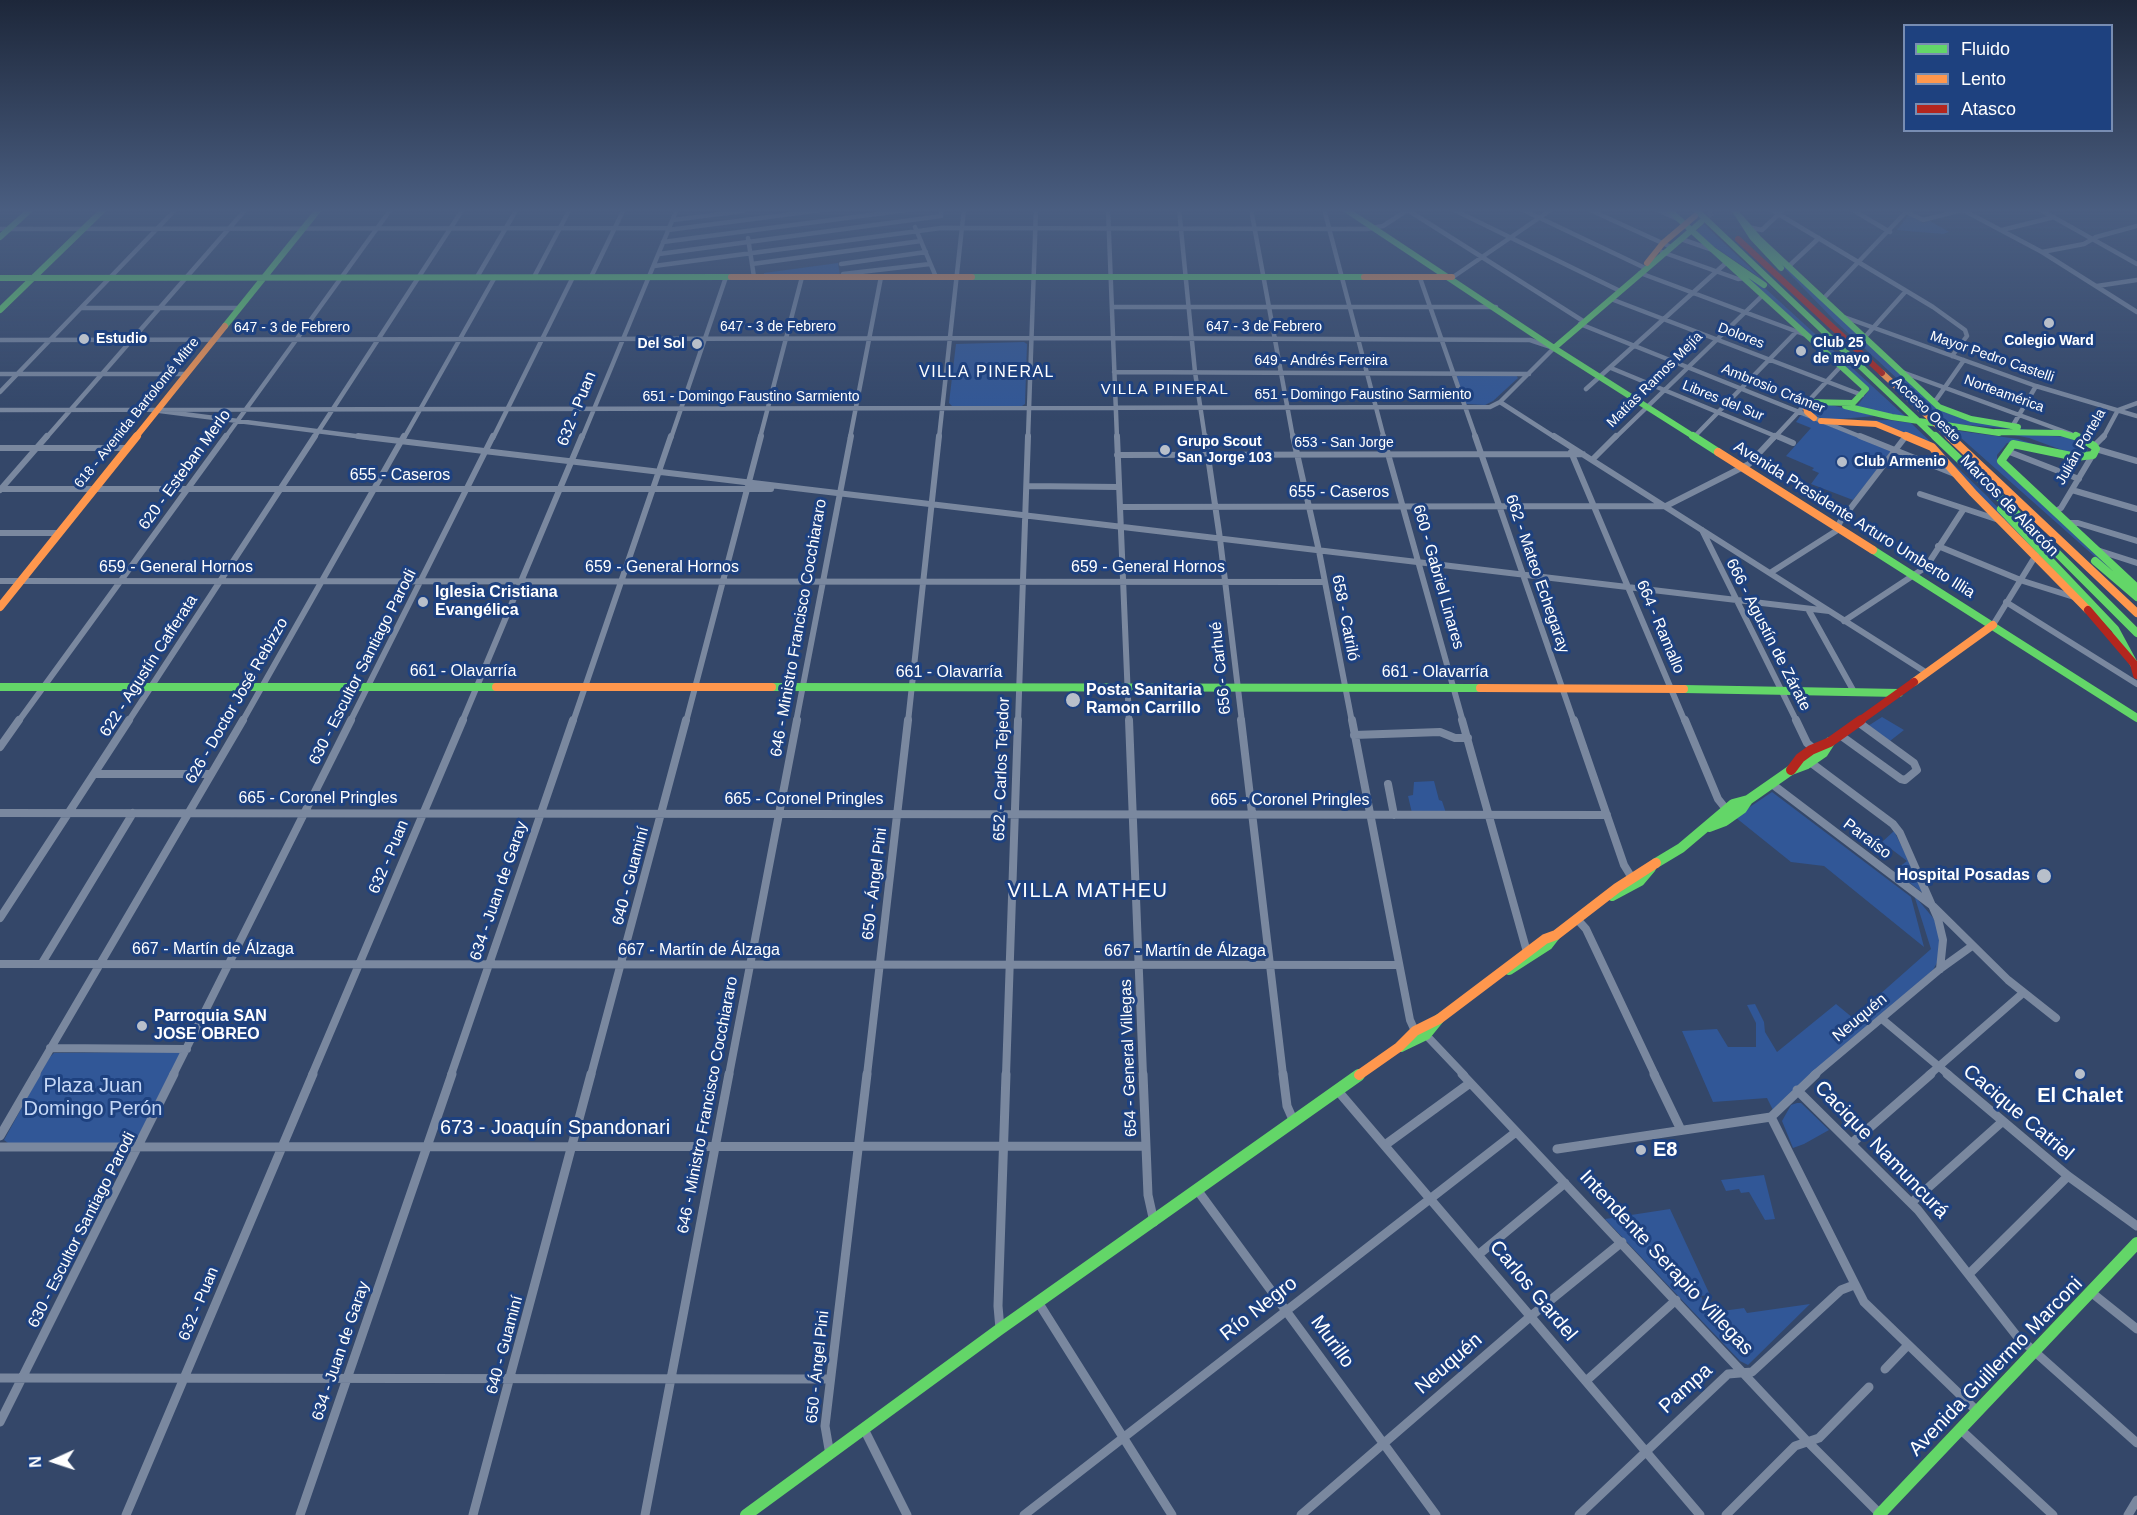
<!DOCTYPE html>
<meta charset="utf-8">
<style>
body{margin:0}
#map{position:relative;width:2137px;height:1515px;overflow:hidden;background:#344769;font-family:Helvetica,sans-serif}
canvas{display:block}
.legend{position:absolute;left:1903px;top:24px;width:210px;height:108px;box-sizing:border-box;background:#1e417f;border:2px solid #788db2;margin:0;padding:8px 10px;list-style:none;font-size:18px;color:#fff}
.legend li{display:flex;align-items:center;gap:12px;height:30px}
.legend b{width:30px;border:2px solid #788db2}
.north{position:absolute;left:24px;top:1431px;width:60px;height:60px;-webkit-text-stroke:4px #1e417f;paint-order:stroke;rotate:267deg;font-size:16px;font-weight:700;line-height:24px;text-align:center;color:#fff}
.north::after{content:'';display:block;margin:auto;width:21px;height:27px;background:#fff;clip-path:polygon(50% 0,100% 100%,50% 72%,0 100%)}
</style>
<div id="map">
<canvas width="2137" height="1515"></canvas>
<ul class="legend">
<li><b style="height:8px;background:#63d668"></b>Fluido</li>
<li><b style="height:8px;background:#ff974d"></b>Lento</li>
<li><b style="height:8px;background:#b3261e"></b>Atasco</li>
</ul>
<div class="north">N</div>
</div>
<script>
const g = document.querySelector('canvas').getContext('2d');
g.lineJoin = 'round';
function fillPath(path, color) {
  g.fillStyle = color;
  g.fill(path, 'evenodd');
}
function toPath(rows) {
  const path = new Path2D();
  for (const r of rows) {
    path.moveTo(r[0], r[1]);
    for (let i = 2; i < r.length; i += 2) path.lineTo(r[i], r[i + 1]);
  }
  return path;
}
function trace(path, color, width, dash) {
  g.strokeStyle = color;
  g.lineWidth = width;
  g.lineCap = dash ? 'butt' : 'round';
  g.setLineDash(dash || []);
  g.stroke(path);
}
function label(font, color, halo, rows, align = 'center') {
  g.font = font + ' Helvetica,sans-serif';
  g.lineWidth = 6;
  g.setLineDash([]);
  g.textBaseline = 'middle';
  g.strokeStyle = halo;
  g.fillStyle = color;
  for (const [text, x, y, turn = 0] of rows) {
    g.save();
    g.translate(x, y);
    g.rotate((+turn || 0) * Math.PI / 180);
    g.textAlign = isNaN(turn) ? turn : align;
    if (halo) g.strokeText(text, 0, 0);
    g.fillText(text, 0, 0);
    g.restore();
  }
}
fillPath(toPath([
 [1909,214,1923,223,1930,221,1949,232,1943,234,1897,230],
 [1704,224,1780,296,1756,275,1710,244,1696,231],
 [1755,238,1940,409,1970,420,2034,431,1945,423,1835,321],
 [1727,260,1755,279,1906,417,1852,407,1858,405,1869,390],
 [838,263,840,275,764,275,764,273],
 [1024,342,1027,344,1025,404,1022,406,952,406,949,403,956,344],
 [1516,375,1518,378,1493,401,1485,405,1466,404,1457,378,1457,376],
 [1815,404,1827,404,1875,416,1828,420,1815,416,1811,411,1811,407],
 [1801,415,1892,451,1853,500,1811,484,1819,473,1812,470,1814,468,1786,456,1811,428,1796,422],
 [1888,420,1911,423,1987,496,2069,585,1979,495,1941,453,1876,423,1854,421],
 [1952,430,2018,439,2046,448,2014,442,2007,443,1997,455,1997,462,2137,594],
 [2009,434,2071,437,2085,445,2088,450,2085,454,2070,453,2029,438],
 [1882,717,1904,730,1890,741,1868,726],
 [1434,781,1439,800,1442,801,1446,813,1412,813,1408,796,1413,795,1414,782],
 [1772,792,1911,897,1924,947,1824,866,1791,862,1735,817],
 [1894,831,1923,889,1923,893,1894,871,1907,861,1882,842],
 [1914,895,1934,919,1940,935,1939,959,1933,970,1773,1110,1767,1098,1713,1102,1682,1031,1717,1029,1728,1047,1756,1047,1756,1023,1747,1005,1755,1004,1764,1022,1765,1032,1777,1052,1836,1004,1853,1018,1931,949],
 [182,1052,139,1138,131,1143,8,1143,4,1140,49,1058,54,1053],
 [1797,1103,1801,1103,1829,1130,1804,1144,1793,1148,1782,1121,1791,1105],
 [1764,1175,1775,1219,1765,1220,1749,1192,1741,1193,1739,1189,1726,1191,1721,1180],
 [1670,1209,1710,1295,1701,1296,1708,1313,1744,1308,1747,1313,1810,1304,1748,1365,1740,1361,1605,1219]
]), '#315797');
trace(toPath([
 [1701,222,1715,210]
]), '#526380', 6, [6, 3]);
trace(toPath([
 [1108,209,1117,438],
 [1179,209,1195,372,1205,438],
 [1251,209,1293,438],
 [1324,209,1384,438],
 [1406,209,1583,321],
 [1452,209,1620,291],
 [1521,209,1645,268],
 [1588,209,1671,247],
 [1655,209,1680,220],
 [1770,209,1933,307,1965,330,1967,336,1952,356],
 [1851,209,1890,232],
 [1901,209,1923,220,1966,209],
 [1961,209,2042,252,2137,312],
 [2039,209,2137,264],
 [2131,209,2137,212],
 [673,220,743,211],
 [915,227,936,277],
 [1748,227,1762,230,1784,209],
 [0,229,669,228],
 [668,230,830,209],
 [2002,230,2054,217],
 [748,238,754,277],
 [1681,239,1713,250],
 [663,242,915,209],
 [1662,252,1738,279,1744,278],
 [2042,252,2084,244,2096,237,2137,226],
 [659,254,941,216,941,209],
 [752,264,921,241],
 [841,264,926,252],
 [654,266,941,228,1367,229,1383,226,1409,209],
 [1789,266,1819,238],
 [1640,273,1806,335],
 [843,274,930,264],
 [477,277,517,209],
 [534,277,570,209],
 [591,277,624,209],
 [1453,277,1552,209],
 [1420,278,1476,438],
 [2097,286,2137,280],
 [1611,299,1862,395],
 [1823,299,1906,212],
 [1112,307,1496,307],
 [81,308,240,308],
 [1841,316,2036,386,2137,416],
 [1580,324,1864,438],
 [1864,338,1906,291],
 [0,340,1113,338,1530,340,1554,348,1500,402,1490,407,0,410],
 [1611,368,1780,438],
 [1114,372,1529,374],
 [1902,372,2071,434],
 [0,374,186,374],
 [1586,389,1727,262],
 [0,392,176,209],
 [1932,401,1936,400,1964,360],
 [1500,402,1556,438],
 [160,411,371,438],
 [2012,427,2036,386],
 [1694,437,1798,330],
 [46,438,246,209],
 [225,438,391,209],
 [314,438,463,209],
 [404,438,495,277],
 [493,438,573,277],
 [582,438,677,209],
 [671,438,726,277],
 [760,438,802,277],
 [850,438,881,277],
 [939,438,964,209],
 [1028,438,1036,209],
 [1615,438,1763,295],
 [1774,438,1841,366],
 [1905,438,1907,435],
 [2103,438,2118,410,2137,403]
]), '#7a889f', 4.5);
trace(toPath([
 [358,436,1829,611],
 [1117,436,1129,722],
 [1205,436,1220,539,1242,722],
 [1293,436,1319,551,1352,722],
 [1383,436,1463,722],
 [1475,436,1574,722],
 [1554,436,1927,673],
 [1777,436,1793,443],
 [1860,436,1957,475],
 [2094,446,2104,436],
 [0,448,127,448],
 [2096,449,2137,461],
 [2007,451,2079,479],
 [1571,452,1685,722],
 [1117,455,1583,454],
 [1592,460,1616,436],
 [1027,486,1118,487],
 [0,489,771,489],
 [0,490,47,436],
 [2072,490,2137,509],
 [1920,494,2002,521],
 [1120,507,1666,506,1749,464,1775,436],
 [2055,512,2061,508,2092,456],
 [2067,523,2078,523,2137,541],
 [1702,530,1797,722],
 [0,533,58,533],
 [1938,546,2023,581,2077,598],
 [2097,550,2137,563],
 [1770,573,1836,531,1840,522,1906,436],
 [0,581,1325,582],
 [2006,602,2137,684],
 [1808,609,1853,690],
 [1844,621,1926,567,1963,510],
 [1993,625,2036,555],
 [18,722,226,436],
 [128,722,315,436],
 [242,722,404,436],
 [350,722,493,436],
 [462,722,582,436],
 [573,722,671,436],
 [686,722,761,436],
 [796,722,851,436],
 [908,722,939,436],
 [1018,722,1028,436]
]), '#7a889f', 6);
trace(toPath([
 [1129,720,1143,1075],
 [1241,720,1283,1075],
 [1352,720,1410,1020,1415,1031],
 [1462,720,1527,952],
 [1574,720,1624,865,1632,878],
 [1685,720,1718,799,1726,809],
 [1796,720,1807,743,1814,749],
 [1354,735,1440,732,1455,738,1468,738],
 [1840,735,1901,779,1905,780,1917,770,1914,763,1858,722],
 [0,747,19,720],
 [1810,762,1893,824,1900,833,1938,919,1943,940,1940,969],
 [94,774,210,774],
 [1388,784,1394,815],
 [1772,784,1934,907,2008,980,2056,1018],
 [0,813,1607,815],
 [0,918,129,720],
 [1577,919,1586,929,1655,1075],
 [42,963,133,813],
 [0,964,1399,965],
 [1882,1019,1949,1075],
 [1426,1035,1464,1075],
 [50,1048,187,1049],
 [35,1075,243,720],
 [173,1075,351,720],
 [312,1075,463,720],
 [451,1075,573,720],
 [591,1075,686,720],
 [729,1075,797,720],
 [867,1075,908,720],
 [1006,1075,1018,720],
 [1814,1075,1940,969,1972,946],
 [1929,1075,2023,993]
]), '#7a889f', 8);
trace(toPath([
 [1143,1074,1148,1195,1154,1222],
 [1283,1074,1287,1106,1294,1122],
 [1462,1074,1807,1441,1881,1515],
 [1654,1074,1681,1130],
 [1947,1074,2068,1176,2137,1226],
 [1797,1090,1918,1210,2016,1335,2137,1443],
 [1338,1091,1700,1515],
 [1771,1117,1864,1302,1978,1412],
 [1771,1117,1816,1074],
 [0,1136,36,1074],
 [1852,1143,1931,1074],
 [1385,1145,1470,1083],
 [0,1147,1146,1146],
 [1557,1149,1771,1117],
 [1198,1191,1436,1515],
 [1911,1203,2003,1121],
 [1478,1255,1565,1183],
 [1969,1274,2068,1176],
 [2092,1293,2137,1329],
 [1038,1302,1172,1515],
 [1000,1329,998,1306,1006,1074],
 [1885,1369,1907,1346],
 [0,1378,830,1379],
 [1586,1381,1676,1300],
 [0,1422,174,1074],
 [864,1429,907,1515],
 [1961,1430,2053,1515],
 [830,1455,825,1426,867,1074],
 [126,1515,313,1074],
 [300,1515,452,1074],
 [473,1515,591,1074],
 [645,1515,729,1074],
 [1024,1515,1516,1132],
 [1301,1515,1531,1316,1622,1242],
 [1579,1515,1728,1374,1752,1372,1841,1290,1854,1285],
 [1726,1515,1795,1446,1819,1438,1869,1387],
 [2128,1515,2137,1500]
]), '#7a889f', 9);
trace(toPath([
 [1345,209,1554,348],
 [1668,209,1866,389,1853,403,1807,402],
 [1695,209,1936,438],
 [1733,209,1759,239,1939,407,1971,419,2018,427],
 [1736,212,1752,237,1781,268],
 [0,237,31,209],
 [1713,250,1764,285],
 [972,277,1364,277],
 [0,278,731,277],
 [0,310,104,209],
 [225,326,319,209],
 [1845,406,1892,417,1999,433],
 [1995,432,2061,433,2078,438],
 [1696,438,1554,348,1701,222]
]), '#63d668', 6);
trace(toPath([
 [1693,436,1718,452],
 [1935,436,2041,537,2137,633],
 [2076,436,2094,446,2096,449,2093,455,2076,457,2013,444,2001,461,2137,588],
 [2001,509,2115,629,2134,664],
 [1873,550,2137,718],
 [2095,561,2137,597],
 [0,687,496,687],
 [772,687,1480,688],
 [1684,689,1899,693]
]), '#63d668', 8);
trace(toPath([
 [1709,827,1725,821,1742,809,1748,800],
 [1656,863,1681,848,1733,804,1748,800,1791,770,1807,764,1823,753,1830,742],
 [1612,896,1640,881,1651,868],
 [1509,970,1548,945,1555,936],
 [1401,1047,1426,1035,1439,1019]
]), '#63d668', 10);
trace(toPath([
 [746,1515,1000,1329,1359,1075],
 [1879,1515,2137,1243]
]), '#63d668', 12);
trace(toPath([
 [1647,263,1663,243,1695,216],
 [731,277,972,277],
 [1364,277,1452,277],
 [1882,373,1951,438],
 [1805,405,1807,412,1814,418],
 [1821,421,1876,424,1910,438],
 [135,438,225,326]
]), '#ff974d', 6);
trace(toPath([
 [1906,436,1932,447,1973,493,2088,610],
 [1949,436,2137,613],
 [1718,452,1873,550],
 [0,607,137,436],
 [1914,682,1993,625],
 [496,687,772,687],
 [1480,688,1684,689]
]), '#ff974d', 8);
trace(toPath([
 [1359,1075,1399,1047,1415,1031,1439,1019,1545,939,1556,935,1617,888,1656,863]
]), '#ff974d', 10);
trace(toPath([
 [1738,239,1882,373]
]), '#b3261e', 6);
trace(toPath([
 [2088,610,2134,664,2137,675],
 [1858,722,1914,682]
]), '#b3261e', 8);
trace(toPath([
 [1791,770,1800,758,1811,750,1830,742,1861,720]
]), '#b3261e', 10);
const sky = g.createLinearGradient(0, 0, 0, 421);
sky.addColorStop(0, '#1d273a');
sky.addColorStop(0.5, '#4a5e81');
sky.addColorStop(1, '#4a5e8100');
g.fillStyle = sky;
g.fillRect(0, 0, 2137, 421);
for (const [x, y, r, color] of [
 [2049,323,6,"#b8bfca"],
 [84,339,6,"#b8bfca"],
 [697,344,6,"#b8bfca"],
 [1801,351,6,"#b8bfca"],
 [1165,450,6,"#b8bfca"],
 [1842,462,6,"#b8bfca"],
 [423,602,6,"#b8bfca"],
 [1073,700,8,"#b8bfca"],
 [2044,876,8,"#b8bfca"],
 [142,1026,6,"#b8bfca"],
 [2080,1074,6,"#b8bfca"],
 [1641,1150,6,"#b8bfca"]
]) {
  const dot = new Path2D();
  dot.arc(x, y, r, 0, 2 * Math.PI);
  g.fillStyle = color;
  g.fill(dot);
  trace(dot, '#1e417f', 2);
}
label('14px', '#fff', '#1e417f', [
 ["647 - 3 de Febrero",778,327],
 ["647 - 3 de Febrero",1264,327],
 ["647 - 3 de Febrero",292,328],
 ["Dolores",1741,336,21],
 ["Mayor Pedro Castelli",1992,357,19],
 ["649 - Andrés Ferreira",1321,361],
 ["Matías Ramos Mejía",1655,380,-45],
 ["Ambrosio Crámer",1773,389,22],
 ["Norteamérica",2004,394,20],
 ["651 - Domingo Faustino Sarmiento",1363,395],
 ["651 - Domingo Faustino Sarmiento",751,397],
 ["Libres del Sur",1723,401,22],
 ["Acceso Oeste",1926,410,43],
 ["618 - Avenida Bartolomé Mitre",137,413,-51],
 ["653 - San Jorge",1344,443],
 ["Julián Portela",2081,447,-60]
]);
label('bold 14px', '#fff', '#1e417f', [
 ["Estudio",96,339],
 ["Colegio Ward",2049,341,"center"],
 ["Club 25",1813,343],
 ["de mayo",1813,359],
 ["Del Sol",685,344,"right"],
 ["Grupo Scout",1177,442],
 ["San Jorge 103",1177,458],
 ["Club Armenio",1854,462]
], 'left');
g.letterSpacing = '1.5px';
label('15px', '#fff', '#1e417f', [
 ["VILLA PINERAL",1165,390]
]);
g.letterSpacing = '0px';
g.letterSpacing = '1.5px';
label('16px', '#fff', '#1e417f', [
 ["VILLA PINERAL",987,373]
]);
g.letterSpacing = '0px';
label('16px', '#fff', '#1e417f', [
 ["632 - Puan",577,409,-68],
 ["620 - Esteban Merlo",185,470,-54],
 ["655 - Caseros",400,476],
 ["655 - Caseros",1339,493],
 ["Marcos de Alarcón",2009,506,46],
 ["Avenida Presidente Arturo Umberto Illia",1854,520,32],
 ["659 - General Hornos",176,568],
 ["659 - General Hornos",662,568],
 ["659 - General Hornos",1148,568],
 ["662 - Mateo Echegaray",1537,574,71],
 ["660 - Gabriel Linares",1438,577,74],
 ["658 - Catriló",1345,618,79],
 ["664 - Ramallo",1660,627,67],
 ["646 - Ministro Francisco Cocchiararo",799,628,-80],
 ["666 - Agustín de Zárate",1768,635,63],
 ["622 - Agustín Cafferata",149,666,-57],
 ["630 - Escultor Santiago Parodi",363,667,-63],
 ["656 - Carhué",1221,668,-96],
 ["661 - Olavarría",463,672],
 ["661 - Olavarría",949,673],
 ["661 - Olavarría",1435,673],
 ["626 - Doctor José Rebizzo",237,701,-60],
 ["652 - Carlos Tejedor",1002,769,-88],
 ["665 - Coronel Pringles",318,799],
 ["665 - Coronel Pringles",804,800],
 ["665 - Coronel Pringles",1290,801],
 ["Paraíso",1867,839,37],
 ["632 - Puan",389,857,-67],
 ["640 - Guaminí",631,876,-75],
 ["650 - Ángel Pini",875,884,-83],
 ["634 - Juan de Garay",499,891,-71],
 ["667 - Martín de Álzaga",213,950],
 ["667 - Martín de Álzaga",699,951],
 ["667 - Martín de Álzaga",1185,952],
 ["Neuquén",1860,1018,-40],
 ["654 - General Villegas",1129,1058,-92],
 ["646 - Ministro Francisco Cocchiararo",708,1105,-79],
 ["630 - Escultor Santiago Parodi",82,1230,-63],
 ["632 - Puan",199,1304,-67],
 ["640 - Guaminí",505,1345,-75],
 ["634 - Juan de Garay",341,1351,-71],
 ["650 - Ángel Pini",818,1367,-84]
]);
label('bold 16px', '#fff', '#1e417f', [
 ["Iglesia Cristiana",435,593],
 ["Evangélica",435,611],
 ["Posta Sanitaria",1086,691],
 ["Ramon Carrillo",1086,709],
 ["Hospital Posadas",2030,876,"right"],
 ["Parroquia SAN",154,1017],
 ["JOSE OBREO",154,1035]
], 'left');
g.letterSpacing = '1.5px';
label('20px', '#fff', '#1e417f', [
 ["VILLA MATHEU",1088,891]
]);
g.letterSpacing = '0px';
label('20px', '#c6d8f6', '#1e417f', [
 ["Plaza Juan",93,1086],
 ["Domingo Perón",93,1109]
]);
label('bold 20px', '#fff', '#1e417f', [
 ["El Chalet",2080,1096],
 ["E8",1653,1150,"left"]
]);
label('20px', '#fff', '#1e417f', [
 ["Cacique Catriel",2018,1113,40],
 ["673 - Joaquín Spandonari",555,1128],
 ["Cacique Namuncurá",1881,1150,46],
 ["Intendente Serapio Villegas",1666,1263,47],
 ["Carlos Gardel",1533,1291,50],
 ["Río Negro",1259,1309,-38],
 ["Murillo",1332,1342,54],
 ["Neuquén",1449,1364,-41],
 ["Avenida Guillermo Marconi",1996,1367,-46],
 ["Pampa",1686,1389,-42]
]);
</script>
